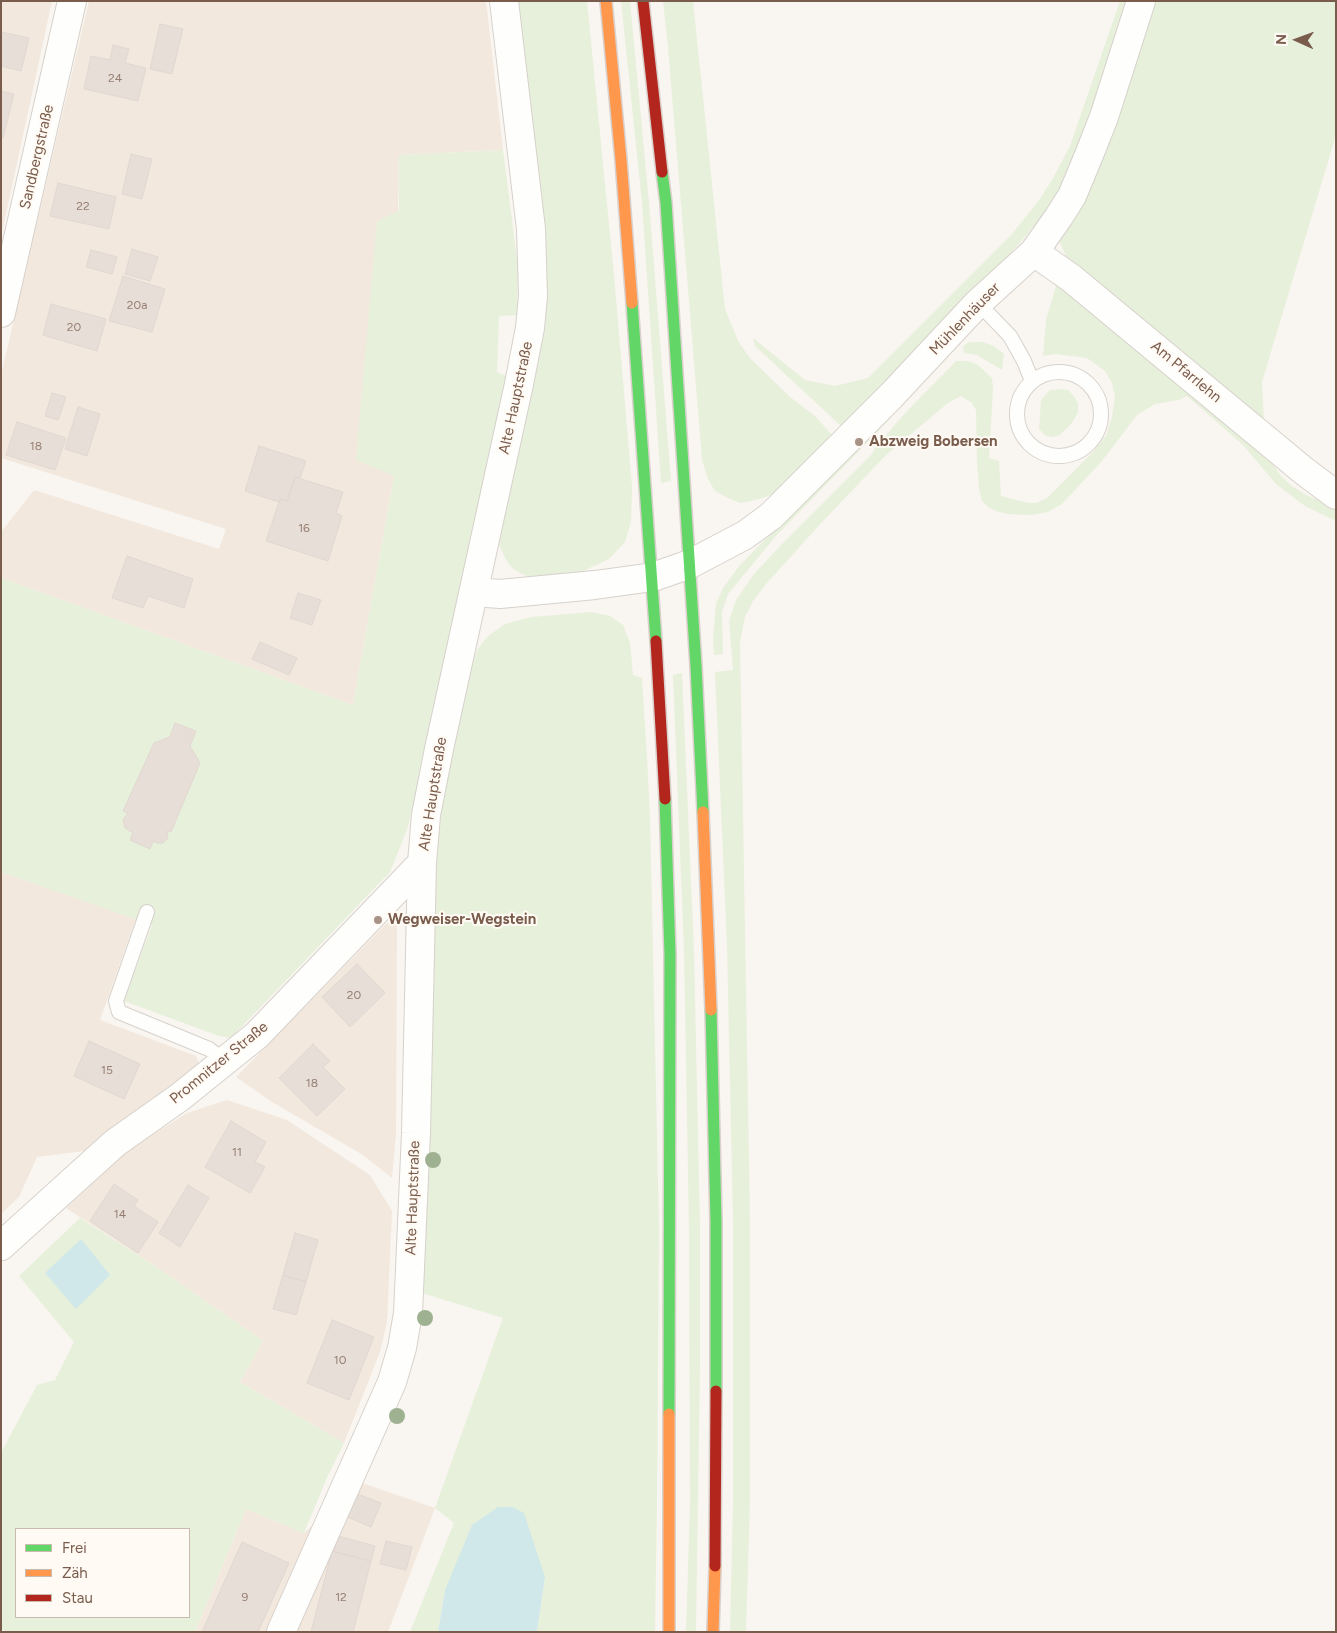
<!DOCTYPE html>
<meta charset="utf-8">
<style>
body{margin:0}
#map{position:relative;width:1337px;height:1633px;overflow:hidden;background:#f9f5f0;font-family:Figtree,sans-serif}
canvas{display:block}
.frame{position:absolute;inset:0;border:2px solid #7a5c4d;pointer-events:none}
.legend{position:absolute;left:15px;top:1528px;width:175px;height:90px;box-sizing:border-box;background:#fffaf3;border:1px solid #cabbb1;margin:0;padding:6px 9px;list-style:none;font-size:15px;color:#7a5c4d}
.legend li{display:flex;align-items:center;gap:10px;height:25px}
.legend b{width:25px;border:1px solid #cabbb1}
.north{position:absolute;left:1272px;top:15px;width:50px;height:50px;-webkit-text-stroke:4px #fffaf3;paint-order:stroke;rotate:272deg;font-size:14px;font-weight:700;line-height:20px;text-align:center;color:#7a5c4d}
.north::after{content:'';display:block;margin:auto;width:18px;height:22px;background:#7a5c4d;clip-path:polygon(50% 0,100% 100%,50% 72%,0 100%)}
</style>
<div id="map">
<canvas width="1337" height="1633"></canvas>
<div class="frame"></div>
<ul class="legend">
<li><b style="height:6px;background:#63d668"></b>Frei</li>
<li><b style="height:6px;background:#ff974d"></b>Zäh</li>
<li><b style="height:6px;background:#b3261e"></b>Stau</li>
</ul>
<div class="north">N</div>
</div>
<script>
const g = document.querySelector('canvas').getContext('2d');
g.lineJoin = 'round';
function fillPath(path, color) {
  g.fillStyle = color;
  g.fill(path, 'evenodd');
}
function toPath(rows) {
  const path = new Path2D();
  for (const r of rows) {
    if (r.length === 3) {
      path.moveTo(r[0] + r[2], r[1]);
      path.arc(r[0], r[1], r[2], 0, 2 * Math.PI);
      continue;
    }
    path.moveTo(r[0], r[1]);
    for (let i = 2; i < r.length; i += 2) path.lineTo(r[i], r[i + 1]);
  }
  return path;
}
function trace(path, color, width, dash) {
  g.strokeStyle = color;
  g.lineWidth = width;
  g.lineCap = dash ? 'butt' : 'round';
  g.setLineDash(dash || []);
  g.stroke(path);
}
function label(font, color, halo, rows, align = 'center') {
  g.font = font + ' Figtree,sans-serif';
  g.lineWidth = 4;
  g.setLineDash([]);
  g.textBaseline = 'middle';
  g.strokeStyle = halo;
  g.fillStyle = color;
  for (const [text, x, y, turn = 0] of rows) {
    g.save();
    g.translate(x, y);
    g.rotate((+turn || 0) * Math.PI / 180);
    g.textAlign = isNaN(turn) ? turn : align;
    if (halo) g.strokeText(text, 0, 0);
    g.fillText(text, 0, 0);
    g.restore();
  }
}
fillPath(toPath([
 [1,1,52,1,1,237],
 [89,1,486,1,503,150,399,155,394,476,353,705,1,578,1,532,34,490,219,549,226,529,1,458,1,375],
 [1,872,136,918,100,1020,196,1056,200,1067,117,1129,84,1151,37,1157,19,1197,1,1214],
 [387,923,397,925,396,1134,392,1178,363,1155,272,1102,236,1077],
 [227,1100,287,1120,370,1175,392,1211,387,1323,380,1352,344,1443,240,1382,263,1341,155,1266,66,1208,130,1149,187,1113],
 [359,1482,435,1508,388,1632,195,1632,246,1509,304,1533]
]), '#f2e8de');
fillPath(toPath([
 [517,1,587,1,614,275,632,486,631,522,625,542,609,559,583,571,567,575,535,578,522,574,512,568,505,558,499,545,545,329,547,287,545,237],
 [621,1,630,1,649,202,671,481,661,483,642,203],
 [663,1,693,1,725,309,738,341,750,358,790,397,815,416,833,436,772,495,751,501,740,503,726,497,715,491,708,479,702,459,668,47],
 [1120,1,1129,1,1079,148,1061,189,1038,221,1018,245,842,427,755,346,753,338,805,380,835,386,868,378,1012,234,1040,199,1053,178,1070,146],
 [1154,1,1336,1,1336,135,1262,382,1264,423,1069,262,1059,241,1085,198,1106,150],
 [503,150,518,267,517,315,499,316,497,372,507,376,473,538,408,827,390,872,231,1038,219,1036,124,1001,152,925,1,872,1,578,353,705,394,476,356,460,377,221,399,211,399,155],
 [1057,283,1263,450,1281,476,1292,486,1308,496,1336,507,1336,521,1305,506,1276,484,1243,445,1187,396,1179,400,1155,404,1137,415,1102,461,1062,504,1048,512,1032,515,1008,514,996,511,988,507,982,501,979,489,977,461,976,410,972,403,961,396,948,403,886,455,823,521,766,584,753,601,745,617,740,642,750,1219,750,1501,746,1632,730,1632,733,1502,733,1222,727,945,715,672,733,670,729,621,736,600,754,574,782,544,872,454,875,448,907,411,956,361,968,361,978,365,992,378,993,389,989,458,999,461,1001,496,1028,503,1036,503,1047,498,1092,453,1106,436,1112,417,1115,396,1112,383,1105,371,1087,358,1055,354,1043,356,1046,320],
 [970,342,983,342,994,346,1004,354,1002,370,977,355,964,353,963,346],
 [1060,389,1068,390,1073,395,1078,403,1078,412,1072,423,1060,435,1053,437,1046,436,1039,429,1041,400,1050,390],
 [889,414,892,417,776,536,737,583,728,594,722,612,723,654,714,655,713,637,716,604,723,588,740,565],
 [591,612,610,616,623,625,630,643,633,675,642,678,647,757,650,815,659,1229,657,1503,655,1632,537,1632,545,1577,445,1590,438,1632,410,1632,454,1523,435,1508,503,1318,422,1293,433,921,438,824,450,745,477,650,488,636,505,624,531,617],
 [682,673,694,951,700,1227,700,1365,696,1632,686,1632,690,1503,689,1229,684,951,673,675],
 [80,1218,155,1266,263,1341,240,1382,344,1443,326,1480,304,1533,246,1509,195,1632,6,1632,1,1628,1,1453,37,1385,55,1380,74,1342,19,1276],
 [16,1529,189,1529,189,1617,16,1617]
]), '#e7f0db');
fillPath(toPath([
 [81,1239,110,1275,76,1309,45,1273],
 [498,1507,513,1507,524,1513,545,1577,537,1632,438,1632,445,1590,472,1525]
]), '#d0e8ea');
const building = toPath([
 [160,24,183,29,172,74,150,69,160,24],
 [1,32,29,38,21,71,1,66,1,32],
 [113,45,129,49,125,63,146,68,138,101,84,89,91,56,110,60,113,45],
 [1,91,14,94,3,138,1,138,1,91],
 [131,154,152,159,142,199,122,194,131,154],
 [58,183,116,197,109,229,50,216,58,183],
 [132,249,158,257,150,281,125,274,132,249],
 [91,250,117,257,112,274,86,267,91,250],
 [123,276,165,289,152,332,109,321,123,276],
 [51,304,106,319,97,351,43,335,51,304],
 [52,393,66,397,58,420,45,416,52,393],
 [78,407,100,414,87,456,65,449,78,407],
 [17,422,66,438,55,470,6,455,17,422],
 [259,446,306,461,300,478,295,477,287,501,280,499,279,502,245,491,259,446],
 [295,477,343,492,336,513,342,516,328,561,266,541,280,499,287,501,295,477],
 [127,556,193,579,184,608,148,596,143,608,112,598,127,556],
 [298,593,321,600,312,625,290,618,298,593],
 [260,642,297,658,289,675,252,659,260,642],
 [175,723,196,731,190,746,200,763,171,832,167,831,168,838,163,843,157,843,153,841,150,849,130,840,133,833,125,828,123,820,128,813,123,811,154,743,170,737,175,723],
 [357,964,385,993,350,1027,322,997,357,964],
 [89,1041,140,1064,124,1099,74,1076,89,1041],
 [313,1044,330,1061,323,1067,345,1089,317,1116,279,1078,313,1044],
 [231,1121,266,1142,255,1162,265,1167,250,1193,205,1167,231,1121],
 [114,1184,138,1200,134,1206,158,1222,138,1253,90,1221,114,1184],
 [188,1185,209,1198,180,1247,159,1233,188,1185],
 [295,1233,318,1240,306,1282,283,1275,295,1233],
 [283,1275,306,1282,296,1315,273,1309,283,1275],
 [332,1320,374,1337,349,1400,307,1383,332,1320],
 [355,1493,381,1503,371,1527,345,1516,355,1493],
 [338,1536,375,1546,371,1561,334,1552,338,1536],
 [386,1541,412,1547,406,1570,380,1564,386,1541],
 [242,1542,289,1563,258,1632,202,1632,242,1542],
 [332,1551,371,1561,353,1632,311,1632,332,1551]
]);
fillPath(building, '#e6ded7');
trace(building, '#e2d8d2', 1);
const lane = toPath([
 [978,303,1010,336,1024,361,1032,381],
 [1059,414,42],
 [147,912,116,1001,119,1012,209,1049,225,1061]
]);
const street = toPath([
 [1034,252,1071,278,1304,471,1336,495],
 [1,313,72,1],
 [474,592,500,594,595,585,653,577,690,564,745,535,771,516,891,396,978,303,1034,252,1058,218,1072,196,1089,155,1104,117,1141,1],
 [1,1246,115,1143,180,1097,257,1035,422,863],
 [281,1632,392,1382,402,1348,408,1313,416,1133,422,863,426,815,439,749,519,384,530,328,533,296,531,229,504,1]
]);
const fast = toPath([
 [662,172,666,203,696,666,703,812],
 [632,303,656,641],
 [665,799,670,954,669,1414],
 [711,1010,716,1221,716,1391]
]);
const slow = toPath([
 [606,1,621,160,632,303],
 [703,812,711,1010],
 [669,1632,669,1414],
 [713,1632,715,1566]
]);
const jam = toPath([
 [643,1,662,172],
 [656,641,665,799],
 [715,1566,716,1391]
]);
trace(lane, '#d7d1cb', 16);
trace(street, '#d7d1cb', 30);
trace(fast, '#dad1cc', 14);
trace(slow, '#dad1cc', 14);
trace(jam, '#dad1cc', 14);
trace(lane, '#fefefd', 14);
trace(street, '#fefefd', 28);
trace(fast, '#63d668', 11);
trace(slow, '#ff974d', 11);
trace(jam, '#b3261e', 11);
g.fillStyle = '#9eb190';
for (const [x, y] of [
 [433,1160],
 [425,1318],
 [397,1416]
]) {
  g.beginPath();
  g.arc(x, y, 8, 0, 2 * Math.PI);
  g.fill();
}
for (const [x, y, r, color] of [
 [859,442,5,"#a69286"],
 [378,920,5,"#a69286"]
]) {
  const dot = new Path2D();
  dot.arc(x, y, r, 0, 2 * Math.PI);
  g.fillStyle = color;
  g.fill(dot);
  trace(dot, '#fffaf3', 2);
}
label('12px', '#977e72', null, [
 ["24",115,78],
 ["22",83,206],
 ["20a",137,305],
 ["20",74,327],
 ["18",36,446],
 ["16",304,528],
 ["20",354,995],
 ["15",107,1070],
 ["18",312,1083],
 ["11",237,1152],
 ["14",120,1214],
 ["10",340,1360],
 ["9",245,1597],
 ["12",341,1597]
]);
label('15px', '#7a5c4d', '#fffaf3', [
 ["Sandbergstraße",37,157,-77],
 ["Mühlenhäuser",965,319,-46],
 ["Am Pfarrlehn",1186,372,40],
 ["Alte Hauptstraße",516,398,-78],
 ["Alte Hauptstraße",433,794,-81],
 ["Promnitzer Straße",219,1063,-39],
 ["Alte Hauptstraße",413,1198,-88]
]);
label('bold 15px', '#7a5c4d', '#fffaf3', [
 ["Abzweig Bobersen",869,442],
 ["Wegweiser-Wegstein",388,920]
], 'left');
</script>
